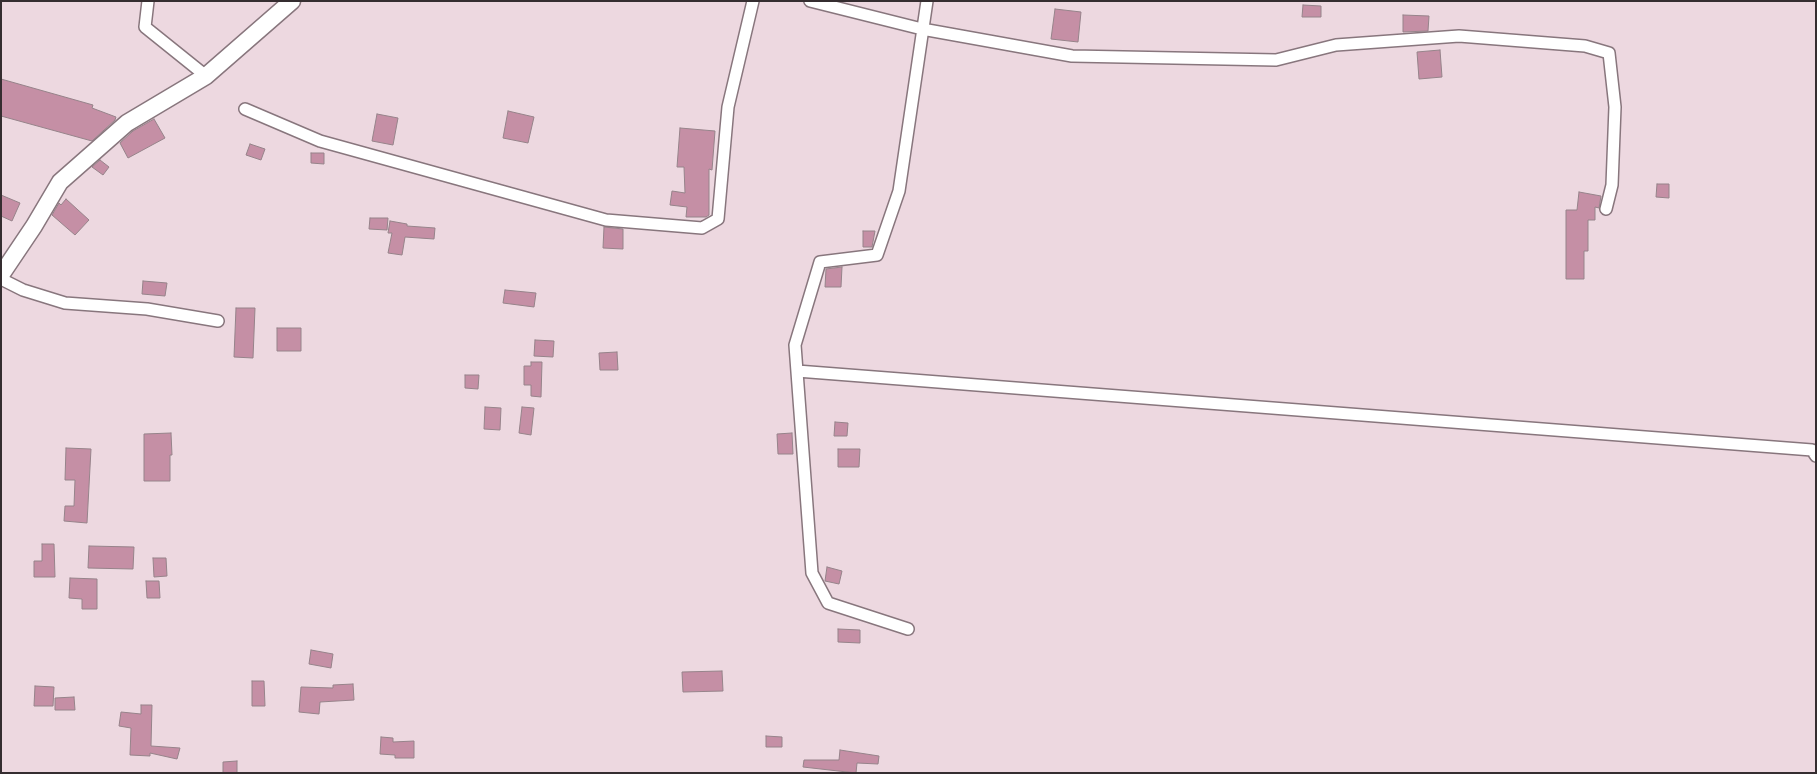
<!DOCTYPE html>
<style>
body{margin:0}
#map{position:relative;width:1817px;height:774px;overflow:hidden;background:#edd8e0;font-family:Barlow,sans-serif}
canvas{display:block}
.frame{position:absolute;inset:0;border:2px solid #352d30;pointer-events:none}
</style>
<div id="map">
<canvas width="1817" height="774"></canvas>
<div class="frame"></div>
</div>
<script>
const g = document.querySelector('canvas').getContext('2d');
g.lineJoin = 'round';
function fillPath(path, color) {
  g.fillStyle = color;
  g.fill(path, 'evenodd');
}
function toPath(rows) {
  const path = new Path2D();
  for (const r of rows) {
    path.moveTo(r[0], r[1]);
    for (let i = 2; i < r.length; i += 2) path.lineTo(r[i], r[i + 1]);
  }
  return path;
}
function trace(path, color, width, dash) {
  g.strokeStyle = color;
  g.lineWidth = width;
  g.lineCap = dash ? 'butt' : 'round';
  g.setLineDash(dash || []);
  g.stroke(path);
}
const building = toPath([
 [1303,5,1321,6,1321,17,1302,17,1303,5],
 [1055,9,1081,12,1078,42,1051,39,1055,9],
 [1403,15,1429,16,1428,31,1403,32,1403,15],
 [1440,50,1442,77,1419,79,1417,52,1440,50],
 [1,79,93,105,92,108,116,117,115,120,92,141,1,116,1,79],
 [508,111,534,117,528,143,503,138,508,111],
 [377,114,398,118,393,145,372,141,377,114],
 [154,119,165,138,128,158,120,143,133,131,154,119],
 [680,128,715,131,712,170,709,169,709,215,706,217,686,217,687,207,670,205,672,191,685,193,684,167,677,167,680,128],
 [250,144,265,149,261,160,246,155,250,144],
 [311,153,324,153,324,164,311,163,311,153],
 [100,160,109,167,103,175,92,167,100,160],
 [1657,184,1669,184,1669,198,1656,197,1657,184],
 [1579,192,1601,196,1599,208,1595,207,1595,220,1588,220,1588,251,1584,251,1584,279,1566,279,1566,210,1577,210,1579,192],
 [1,195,20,203,12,221,1,216,1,195],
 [66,199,89,220,75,235,52,215,59,203,61,205,66,199],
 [370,218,388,218,387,230,369,229,370,218],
 [390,221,407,224,407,226,435,228,434,239,405,237,402,255,388,253,392,233,388,233,390,221],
 [604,227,623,229,623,249,603,248,604,227],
 [863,231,875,231,872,247,863,247,863,231],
 [842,267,841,287,825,287,826,269,842,267],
 [143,281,167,283,165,296,142,294,143,281],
 [505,290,536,293,534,307,503,303,505,290],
 [236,308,255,308,253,358,234,357,236,308],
 [277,328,301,328,301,351,277,351,277,328],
 [535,340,554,341,553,357,534,356,535,340],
 [617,352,618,370,600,370,599,353,617,352],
 [531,362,542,362,541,397,531,396,531,385,524,385,524,366,531,366,531,362],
 [465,375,479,375,478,389,465,388,465,375],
 [485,407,501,408,500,430,484,429,485,407],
 [522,407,534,408,531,435,519,433,522,407],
 [835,422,848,423,847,436,834,436,835,422],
 [171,433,172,455,170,455,170,481,144,481,144,434,171,433],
 [792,433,793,454,778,454,777,434,792,433],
 [66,448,91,449,87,523,64,521,65,506,74,506,75,480,65,480,66,448],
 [838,449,860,449,859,467,838,467,838,449],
 [42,544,54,544,55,577,34,577,34,561,42,561,42,544],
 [89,546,134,547,133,569,88,568,89,546],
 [153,558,166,558,167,576,154,577,153,558],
 [827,567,842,571,839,584,825,581,827,567],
 [70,578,97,579,97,609,82,609,82,599,69,598,70,578],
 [146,581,159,581,160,598,147,598,146,581],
 [838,629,860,630,860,643,838,642,838,629],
 [311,650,333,654,331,668,309,664,311,650],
 [722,671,723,691,683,692,682,672,722,671],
 [252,681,264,681,265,706,252,706,252,681],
 [353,684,354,700,320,702,319,714,299,712,301,687,333,688,333,685,353,684],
 [35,686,54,687,53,706,34,706,35,686],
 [74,697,75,710,55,710,55,698,74,697],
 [141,705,152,705,151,746,180,748,177,759,150,753,150,756,130,755,131,728,119,726,121,712,141,714,141,705],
 [766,736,782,737,782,747,766,747,766,736],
 [381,737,393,738,393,742,414,741,414,758,395,758,395,755,380,754,381,737],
 [840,750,879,756,878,764,857,763,856,773,803,767,804,760,839,760,840,750],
 [237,761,237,773,223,773,223,762,237,761]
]);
fillPath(building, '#c58fa5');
trace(building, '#96838a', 1);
const minor = toPath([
 [148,1,145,27,206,76],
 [810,1,922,29,1072,56,1276,60,1336,45,1459,36,1585,46,1609,53,1615,107,1612,185,1606,209],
 [245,109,320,141,606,220,702,228,718,219,728,107,753,1],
 [1,279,23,290,65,303,147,309,218,321],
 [797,371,1812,450,1816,456],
 [908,629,828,603,812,573,795,345,820,262,877,255,899,191,927,1]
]);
const secondary = toPath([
 [1,275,34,226,60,182,127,123,206,76,292,1]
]);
trace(minor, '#88767d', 14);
trace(secondary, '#88767d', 19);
trace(minor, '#fff', 11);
trace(secondary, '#fff', 16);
</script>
